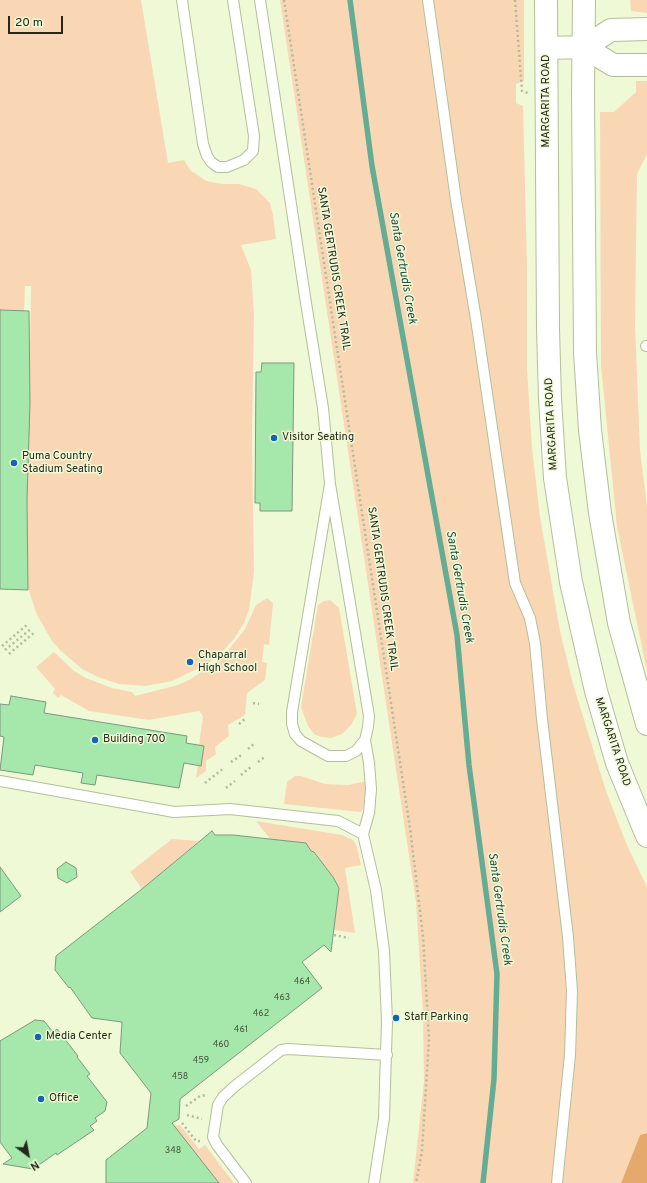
<!DOCTYPE html>
<style>
body{margin:0}
#map{position:relative;width:647px;height:1183px;overflow:hidden;background:#eff9d5;font-family:Overpass,sans-serif}
canvas{display:block}
.north{position:absolute;left:8px;top:1135px;width:40px;height:40px;-webkit-text-stroke:3px #eff9d5;paint-order:stroke;rotate:148deg;font-size:11px;font-weight:700;line-height:16px;text-align:center;color:#24271a}
.north::after{content:'';display:block;margin:auto;width:14px;height:18px;background:#24271a;clip-path:polygon(50% 0,100% 100%,50% 72%,0 100%)}
.scale{position:absolute;left:8px;top:16px;width:55px;height:18px;box-sizing:border-box;border:2px solid #24271a;border-top:0;padding-left:5px;font-size:12px;line-height:14px;white-space:nowrap;color:#24271a;-webkit-text-stroke:3px #eff9d5;paint-order:stroke}
</style>
<div id="map">
<canvas width="647" height="1183"></canvas>
<div class="north">N</div>
<div class="scale">20 m</div>
</div>
<script>
const g = document.querySelector('canvas').getContext('2d');
g.lineJoin = 'round';
function fillPath(path, color) {
  g.fillStyle = color;
  g.fill(path, 'evenodd');
}
function toPath(rows) {
  const path = new Path2D();
  for (const r of rows) {
    path.moveTo(r[0], r[1]);
    for (let i = 2; i < r.length; i += 2) path.lineTo(r[i], r[i + 1]);
  }
  return path;
}
function trace(path, color, width, dash) {
  g.strokeStyle = color;
  g.lineWidth = width;
  g.lineCap = dash ? 'butt' : 'round';
  g.setLineDash(dash || []);
  g.stroke(path);
}
function label(font, color, halo, rows, align = 'center') {
  g.font = font + ' Overpass,sans-serif';
  g.lineWidth = 3;
  g.setLineDash([]);
  g.textBaseline = 'middle';
  g.strokeStyle = halo;
  g.fillStyle = color;
  for (const [text, x, y, turn = 0] of rows) {
    g.save();
    g.translate(x, y);
    g.rotate((+turn || 0) * Math.PI / 180);
    g.textAlign = isNaN(turn) ? turn : align;
    if (halo) g.strokeText(text, 0, 0);
    g.fillText(text, 0, 0);
    g.restore();
  }
}
fillPath(toPath([
 [0,0,141,0,168,163,184,160,190,170,206,181,222,184,239,184,256,189,270,203,273,215,276,239,241,245,251,270,254,315,252,441,254,572,249,610,244,623,234,639,222,652,207,664,172,681,146,686,119,684,98,677,82,669,60,650,52,641,37,615,28,588,27,502,22,489,28,488,31,286,25,286,24,311,0,310],
 [280,0,524,0,524,81,516,84,516,103,523,106,527,267,527,369,532,448,540,517,560,631,573,684,606,791,626,843,647,887,647,1133,640,1135,621,1183,413,1183,424,1081,423,1014,416,902],
 [630,0,647,0,647,13,631,11],
 [636,81,647,81,647,154,637,174,635,325,640,450,647,506,647,671,617,527,601,365,600,112,614,112,636,92],
 [267,598,273,603,269,645,264,644,262,662,267,663,265,680,247,693,245,715,228,725,229,736,215,747,216,754,206,761,206,771,196,778,198,765,201,765,204,747,199,745,203,716,199,711,149,720,89,711,61,695,58,698,53,693,55,689,36,667,54,652,74,671,86,678,112,688,132,692,135,696,178,685,191,679,223,657,245,629,256,605],
 [330,600,339,608,340,613,357,714,351,725,342,734,331,738,321,737,314,734,308,726,301,707,318,605,324,601],
 [295,776,301,776,325,784,349,785,366,781,365,803,361,812,284,804,287,782],
 [256,821,342,835,353,840,357,847,361,865,345,868,355,933,334,930,339,888,315,852,311,851,305,843,271,840],
 [172,839,199,841,142,889,130,872],
 [172,1124,175,1126,180,1125,199,1149,205,1145,234,1183,219,1183]
]), '#fad7b4');
fillPath(toPath([
 [647,1133,647,1183,621,1183,640,1135]
]), '#e5aa6b');
trace(toPath([
 [350,0,372,166,457,635,469,765,497,974,494,1079,483,1183]
]), '#64ac94', 5.5);
const building = toPath([
 [0,310,29,311,30,403,27,500,28,590,0,589,0,310],
 [262,363,294,363,292,511,260,511,260,503,255,503,256,372,261,372,262,363],
 [11,696,46,702,44,713,187,736,186,743,204,746,201,766,184,763,179,788,97,775,95,785,81,783,83,773,35,765,33,775,0,770,4,737,0,736,0,704,9,705,11,696],
 [212,831,215,835,233,835,306,843,311,851,314,852,333,877,339,888,331,952,324,945,302,962,322,988,180,1099,179,1119,172,1123,219,1183,106,1183,106,1160,147,1128,151,1093,120,1053,122,1022,92,1018,70,987,69,988,55,970,56,956,142,889,212,831],
 [66,862,76,868,77,877,67,883,58,878,57,869,66,862],
 [0,867,21,896,0,912,0,867],
 [35,1020,44,1021,53,1032,57,1029,78,1056,77,1057,90,1074,87,1076,107,1102,105,1111,95,1118,97,1121,90,1126,94,1130,57,1155,56,1153,33,1169,3,1164,12,1158,0,1142,0,1041,35,1020]
]);
fillPath(building, '#a6e7ab');
trace(building, '#7c987e', 1);
const lane = toPath([
 [182,0,203,144,207,156,211,162,218,167,227,167,244,160,253,151,254,136,233,0],
 [260,0,306,303,323,408,330,484,369,716,368,727,365,740,356,751,346,756,328,756,301,741,295,734,292,724,292,712,330,484],
 [428,0,456,200,476,319,515,583,530,618,535,643,542,719,568,937,572,991,570,1055,557,1183],
 [646,346,647,346],
 [365,740,369,763,371,789,369,813,363,834,376,890,384,951,387,1021,384,1118,374,1183],
 [0,781,174,812,230,809,338,821,363,834],
 [246,1183,217,1145,213,1137,218,1105,223,1097,235,1086,281,1050,288,1049,387,1055]
]);
const secondary = toPath([
 [546,0,548,329,550,399,555,478,571,582,596,691,617,763,647,836],
 [584,0,583,94,585,352,590,430,600,513,619,623,647,724],
 [584,47,613,65,647,65],
 [547,48,584,47,611,30,647,29]
]);
trace(lane, '#b5be9b', 12);
trace(secondary, '#b5be9b', 24);
trace(toPath([
 [284,0,410,828,423,936,429,1039,422,1151,416,1183],
 [515,0,522,91,528,93],
 [2,646,28,624],
 [5,650,32,628],
 [9,654,35,632],
 [253,703,259,704],
 [239,724,245,719],
 [248,749,255,743],
 [231,762,243,754],
 [258,762,266,756],
 [241,775,252,766],
 [205,783,224,768],
 [226,788,235,781],
 [334,935,349,938],
 [186,1106,200,1096,206,1095],
 [187,1115,202,1119],
 [182,1123,196,1141,200,1141]
]), '#b2ba9d', 2.5, [2, 3]);
trace(lane, '#fff', 10);
trace(secondary, '#fff', 22);
for (const [x, y, r, color] of [
 [274,438,4,"#1166b4"],
 [14,463,4,"#1166b4"],
 [190,662,4,"#1166b4"],
 [95,740,4,"#1166b4"],
 [396,1018,4,"#1166b4"],
 [38,1037,4,"#1166b4"],
 [41,1099,4,"#1166b4"]
]) {
  const dot = new Path2D();
  dot.arc(x, y, r, 0, 2 * Math.PI);
  g.fillStyle = color;
  g.fill(dot);
  trace(dot, '#eff9d5', 1.5);
}
label('9px', '#44573e', null, [
 ["464",302,982],
 ["463",282,998],
 ["462",261,1014],
 ["461",241,1030],
 ["460",221,1045],
 ["459",201,1061],
 ["458",180,1077],
 ["348",173,1151]
]);
label('11px', '#24271a', '#eff9d5', [
 ["MARGARITA ROAD",547,101,-90],
 ["SANTA GERTRUDIS CREEK TRAIL",333,269,81],
 ["MARGARITA ROAD",552,424,-93],
 ["SANTA GERTRUDIS CREEK TRAIL",382,589,82],
 ["MARGARITA ROAD",612,742,72]
]);
label('11px', '#24271a', '#eff9d5', [
 ["Visitor Seating",282,438],
 ["Puma Country",22,457],
 ["Stadium Seating",22,470],
 ["Chaparral",198,656],
 ["High School",198,669],
 ["Building 700",103,740],
 ["Staff Parking",404,1018],
 ["Media Center",46,1037],
 ["Office",49,1099]
], 'left');
label('italic 12px', '#1f4c40', '#eff9d5', [
 ["Santa Gertrudis Creek",402,268,80],
 ["Santa Gertrudis Creek",459,587,80],
 ["Santa Gertrudis Creek",499,909,82]
]);
</script>
